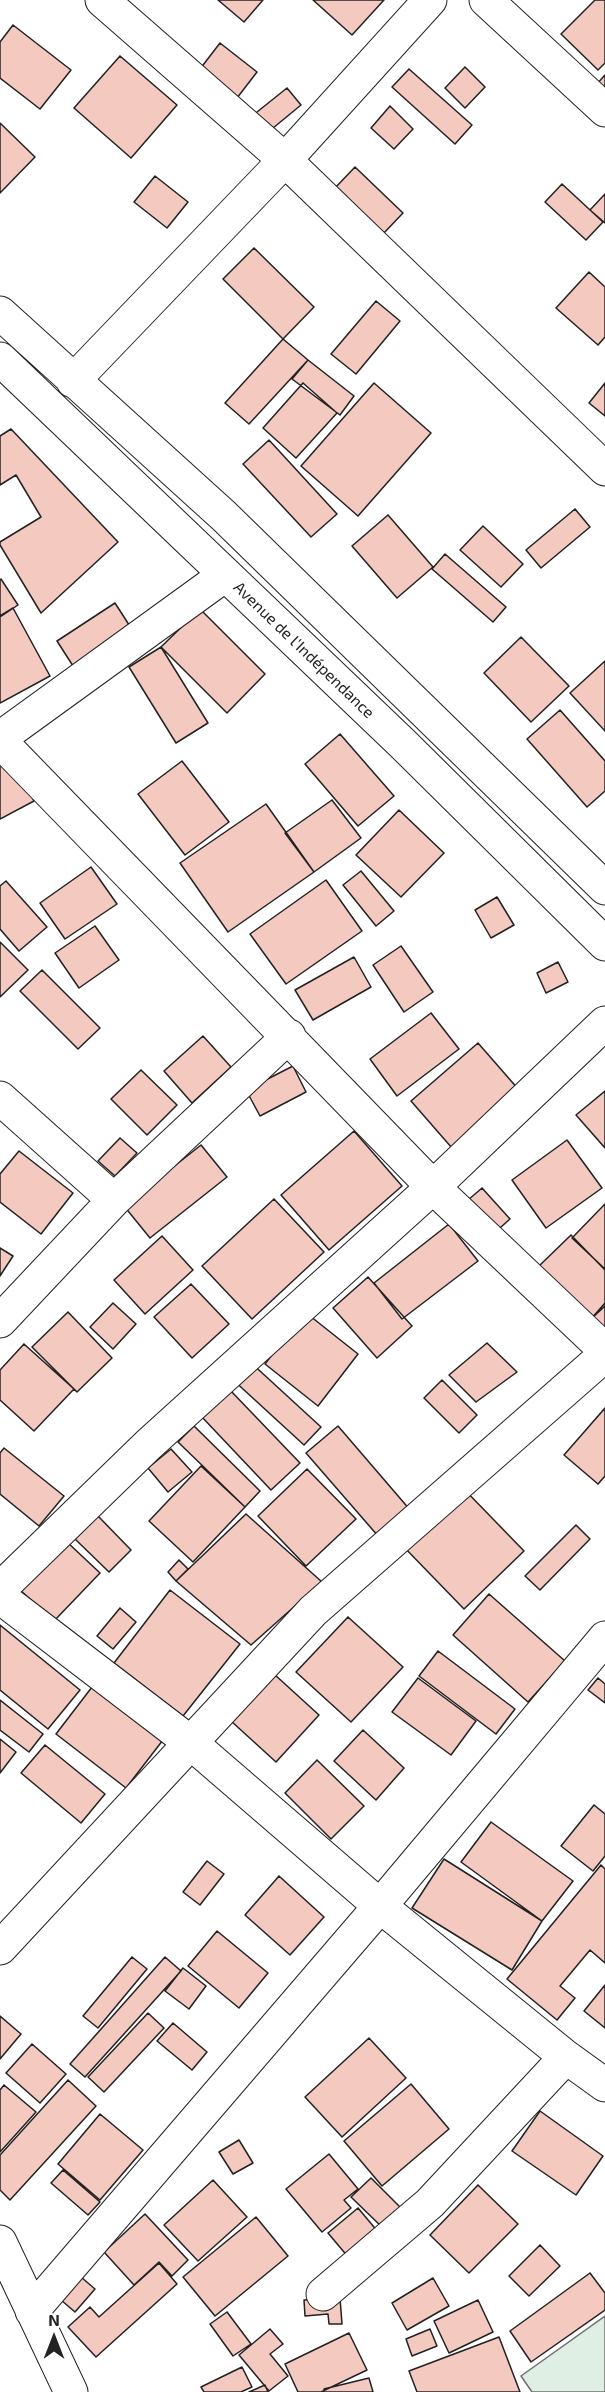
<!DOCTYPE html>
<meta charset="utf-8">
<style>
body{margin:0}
#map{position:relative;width:605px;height:2392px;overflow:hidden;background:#fff;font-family:"Exo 2",sans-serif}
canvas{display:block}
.north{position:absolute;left:24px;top:2308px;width:60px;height:60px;-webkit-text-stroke:4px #fff;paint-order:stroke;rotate:0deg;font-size:16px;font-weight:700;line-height:24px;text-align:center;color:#222}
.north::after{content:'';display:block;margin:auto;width:21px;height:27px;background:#222;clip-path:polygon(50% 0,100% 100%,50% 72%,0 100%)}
</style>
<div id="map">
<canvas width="605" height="2392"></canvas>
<div class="north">N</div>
</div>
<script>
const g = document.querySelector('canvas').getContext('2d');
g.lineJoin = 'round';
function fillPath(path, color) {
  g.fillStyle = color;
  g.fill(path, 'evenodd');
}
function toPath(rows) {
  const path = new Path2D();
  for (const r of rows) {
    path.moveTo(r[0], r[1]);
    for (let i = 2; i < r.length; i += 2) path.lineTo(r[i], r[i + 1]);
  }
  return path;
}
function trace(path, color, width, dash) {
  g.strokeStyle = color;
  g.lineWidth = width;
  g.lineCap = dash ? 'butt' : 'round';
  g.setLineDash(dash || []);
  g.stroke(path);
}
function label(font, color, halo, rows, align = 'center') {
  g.font = font + ' "Exo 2",sans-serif';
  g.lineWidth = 4.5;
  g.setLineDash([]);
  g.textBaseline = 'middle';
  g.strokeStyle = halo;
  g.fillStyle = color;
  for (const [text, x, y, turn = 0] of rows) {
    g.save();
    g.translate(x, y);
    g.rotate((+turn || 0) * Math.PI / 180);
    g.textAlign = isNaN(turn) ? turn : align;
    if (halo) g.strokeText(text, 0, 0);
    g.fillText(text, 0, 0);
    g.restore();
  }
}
const green = toPath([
 [605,2316,605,2392,532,2392,521,2376,605,2316]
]);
fillPath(green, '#e0efe3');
trace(green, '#6f6f6f', 1.5);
const building = toPath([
 [218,0,263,0,244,22,218,0],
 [313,0,384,0,352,35,313,0],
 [595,0,605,0,605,63,598,70,561,34,595,0],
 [13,25,71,70,40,109,0,78,0,42,13,25],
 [220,43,257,72,237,98,200,69,220,43],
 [120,56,177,105,131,158,74,108,120,56],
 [465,67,485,87,465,108,445,88,465,67],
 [409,69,472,125,455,144,392,87,409,69],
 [605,75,605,94,596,85,605,75],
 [287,88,301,105,267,133,252,116,287,88],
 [390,106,413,129,394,149,371,128,390,106],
 [0,123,35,157,0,193,0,123],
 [355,167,403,213,383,234,335,188,355,167],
 [155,176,188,202,167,228,134,202,155,176],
 [562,184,603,222,586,240,545,202,562,184],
 [605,194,605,223,590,210,605,194],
 [254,248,314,307,283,339,223,279,254,248],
 [589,272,605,287,605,337,598,345,556,308,589,272],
 [376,301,400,321,356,374,331,354,376,301],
 [283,339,308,360,249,424,225,403,283,339],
 [308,360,354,396,340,415,292,379,308,360],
 [303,383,337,413,296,458,263,428,303,383],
 [374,383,431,433,358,516,301,466,374,383],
 [605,383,605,416,589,403,605,383],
 [11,429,118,542,41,613,0,545,0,542,41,517,16,475,0,485,0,436,11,429],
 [269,440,337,514,311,537,243,464,269,440],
 [575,509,590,527,541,568,526,550,575,509],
 [388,515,433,567,397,598,352,546,388,515],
 [483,526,523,564,501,587,460,550,483,526],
 [445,554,506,607,493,622,432,569,445,554],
 [1,579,18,605,0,617,0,580,1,579],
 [115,603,133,631,75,669,57,641,115,603],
 [13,608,50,676,0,703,0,616,13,608],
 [200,609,265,674,227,713,161,647,200,609],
 [521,637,569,686,531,722,484,673,521,637],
 [161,647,208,723,176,743,129,667,161,647],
 [605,661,605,731,570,693,605,661],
 [560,710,605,761,605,791,587,807,527,739,560,710],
 [340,734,394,796,358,826,305,764,340,734],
 [10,754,34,801,0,819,0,759,10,754],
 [182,761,229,822,185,855,138,794,182,761],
 [332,800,361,838,314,872,285,833,332,800],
 [266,804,314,872,228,932,180,863,266,804],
 [399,810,444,853,401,897,356,855,399,810],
 [91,867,117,904,65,939,40,903,91,867],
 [361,871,394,911,376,926,343,885,361,871],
 [326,880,362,931,286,984,250,934,326,880],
 [6,881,47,927,19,951,0,929,0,886,6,881],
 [497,897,514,925,491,938,475,910,497,897],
 [95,926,119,960,79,988,55,953,95,926],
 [0,942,28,970,0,997,0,942],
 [401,946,433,992,404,1012,373,965,401,946],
 [354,957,371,987,313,1020,295,990,354,957],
 [558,962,568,982,546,993,537,973,558,962],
 [42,970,100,1028,78,1049,20,991,42,970],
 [431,1013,459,1049,397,1096,370,1059,431,1013],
 [203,1036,231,1067,192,1103,164,1071,203,1036],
 [478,1043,519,1090,452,1148,411,1101,478,1043],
 [293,1066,306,1092,260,1116,246,1090,293,1066],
 [141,1070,177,1105,147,1135,111,1099,141,1070],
 [605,1091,605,1148,576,1115,605,1091],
 [354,1131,402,1186,329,1250,281,1195,354,1131],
 [120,1138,137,1153,115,1176,98,1161,120,1138],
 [567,1140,602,1188,546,1228,512,1180,567,1140],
 [201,1145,227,1177,150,1238,124,1206,201,1145],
 [19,1151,73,1193,41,1234,0,1202,0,1174,19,1151],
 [482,1188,510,1219,482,1244,454,1212,482,1188],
 [274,1199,324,1252,252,1319,202,1266,274,1199],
 [605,1204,605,1269,572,1238,605,1204],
 [449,1224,478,1261,402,1319,374,1283,449,1224],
 [571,1235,605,1270,605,1306,591,1319,539,1266,571,1235],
 [162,1236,193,1270,145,1314,114,1280,162,1236],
 [0,1248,13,1256,0,1276,0,1248],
 [368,1277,412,1326,377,1358,333,1308,368,1277],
 [191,1284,229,1324,192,1358,154,1317,191,1284],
 [113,1303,136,1324,113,1349,90,1327,113,1303],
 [605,1303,605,1331,591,1319,605,1303],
 [68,1312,112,1358,77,1392,32,1347,68,1312],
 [305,1312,358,1354,318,1406,265,1364,305,1312],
 [487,1343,517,1372,476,1402,449,1375,487,1343],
 [24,1344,74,1389,34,1431,0,1400,0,1370,24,1344],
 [248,1360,321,1427,304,1445,231,1378,248,1360],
 [442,1380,477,1415,459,1433,424,1398,442,1380],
 [229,1389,300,1463,271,1490,201,1416,229,1389],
 [605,1408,605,1476,598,1484,564,1455,605,1408],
 [194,1426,260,1491,245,1507,178,1442,194,1426],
 [338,1426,417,1518,385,1544,306,1453,338,1426],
 [4,1448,64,1496,39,1526,0,1494,0,1453,4,1448],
 [171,1449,192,1472,168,1492,148,1468,171,1449],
 [201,1466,245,1507,193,1562,149,1521,201,1466],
 [307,1469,356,1519,306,1566,258,1516,307,1469],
 [461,1486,524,1551,464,1609,401,1544,461,1486],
 [246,1514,322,1582,251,1645,176,1581,246,1514],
 [98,1516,131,1550,109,1572,75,1539,98,1516],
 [576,1525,590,1539,540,1590,525,1576,576,1525],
 [66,1541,100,1573,54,1621,19,1589,66,1541],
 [179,1560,188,1569,176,1581,168,1572,179,1560],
 [170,1590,240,1644,183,1716,114,1663,170,1590],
 [489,1594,565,1661,528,1702,453,1635,489,1594],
 [120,1608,136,1622,113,1649,97,1636,120,1608],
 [348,1617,403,1667,351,1722,296,1672,348,1617],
 [0,1625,80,1690,48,1729,0,1690,0,1625],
 [438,1651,515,1709,496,1734,419,1676,438,1651],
 [102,1674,173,1727,126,1788,56,1734,102,1674],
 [274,1674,319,1715,276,1762,231,1721,274,1674],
 [418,1678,476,1721,451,1755,392,1712,418,1678],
 [598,1678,605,1684,605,1703,588,1690,598,1678],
 [0,1700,43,1734,29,1752,0,1730,0,1700],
 [363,1730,404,1768,376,1800,334,1761,363,1730],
 [0,1739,16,1752,0,1773,0,1739],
 [45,1745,105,1794,81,1823,21,1773,45,1745],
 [317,1760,364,1806,331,1839,285,1793,317,1760],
 [594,1805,605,1814,605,1856,593,1871,561,1846,594,1805],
 [491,1822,573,1881,542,1921,461,1862,491,1822],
 [444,1859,542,1921,512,1970,412,1908,444,1859],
 [207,1861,224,1874,200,1905,183,1892,207,1861],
 [601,1865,605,1869,605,1963,590,1950,560,1986,575,1998,557,2020,507,1979,601,1865],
 [279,1876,324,1917,290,1955,245,1915,279,1876],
 [217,1931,268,1973,239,2008,188,1966,217,1931],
 [132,1957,147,1969,98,2028,83,2016,132,1957],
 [165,1957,181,1971,85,2077,70,2064,165,1957],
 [183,1968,206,1986,189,2009,165,1991,183,1968],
 [605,1985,605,2028,584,2011,605,1985],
 [148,2013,164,2028,104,2092,88,2077,148,2013],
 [0,2016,21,2034,0,2059,0,2016],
 [173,2023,207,2052,192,2070,157,2041,173,2023],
 [369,2038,406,2078,342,2137,305,2097,369,2038],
 [32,2044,66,2074,40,2103,6,2073,32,2044],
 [68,2080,96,2106,10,2200,0,2190,0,2155,68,2080],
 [411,2084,449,2129,382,2186,344,2141,411,2084],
 [4,2085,36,2112,0,2152,0,2090,4,2085],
 [540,2111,603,2156,576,2195,512,2151,540,2111],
 [100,2114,143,2150,100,2200,58,2164,100,2114],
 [239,2140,253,2163,233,2174,219,2152,239,2140],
 [329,2154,358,2189,344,2200,351,2208,322,2232,286,2189,329,2154],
 [63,2170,100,2202,88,2215,51,2183,63,2170],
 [371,2178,404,2211,385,2230,351,2197,371,2178],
 [213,2180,247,2217,198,2261,164,2225,213,2180],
 [478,2185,518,2224,469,2273,430,2235,478,2185],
 [358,2208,379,2233,349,2258,328,2233,358,2208],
 [145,2214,188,2260,172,2276,159,2262,134,2285,104,2252,145,2214],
 [256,2217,288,2256,215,2316,183,2277,256,2217],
 [540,2245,560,2266,529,2296,509,2276,540,2245],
 [159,2263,177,2284,96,2357,68,2327,90,2307,99,2317,159,2263],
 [590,2273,605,2293,605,2310,531,2362,510,2331,590,2273],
 [81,2277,95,2289,75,2312,61,2300,81,2277],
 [433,2278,449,2306,407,2330,392,2303,433,2278],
 [340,2298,342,2324,329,2324,328,2314,305,2316,304,2300,340,2298],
 [478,2300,493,2332,449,2353,434,2321,478,2300],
 [227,2312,251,2344,233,2356,210,2324,227,2312],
 [270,2329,283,2344,270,2354,288,2376,269,2391,239,2355,270,2329],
 [430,2329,437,2346,412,2356,406,2339,430,2329],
 [349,2333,367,2370,321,2392,298,2392,285,2364,349,2333],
 [499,2337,520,2392,417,2392,409,2371,499,2337],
 [242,2367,252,2387,241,2392,204,2392,201,2387,242,2367],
 [369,2378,373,2392,324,2392,324,2389,369,2378],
 [265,2385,268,2392,249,2392,265,2385]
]);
fillPath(building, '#f3c9c0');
trace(building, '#222', 1.5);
const minor = toPath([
 [102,0,285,160,605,469],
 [486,0,605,110],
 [0,313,224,516,605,888],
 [0,359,403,744,605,944],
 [73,381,285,160,430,0],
 [0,738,225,575],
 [0,741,433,1187,605,1350],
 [0,1098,114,1200],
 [0,1321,114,1200,289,1036],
 [0,1589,148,1445,433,1187,605,1023],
 [0,1597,191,1743,380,1906,566,2057,605,2085],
 [0,1948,313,1611,605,1355],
 [0,2242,71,2392],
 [323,2294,430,2203,566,2057],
 [32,2311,380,1906,605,1638]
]);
trace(minor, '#222', 35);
trace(minor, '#fff', 33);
label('16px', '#222', '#fff', [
 ["Avenue de l'Indépendance",304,650,44]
]);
</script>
